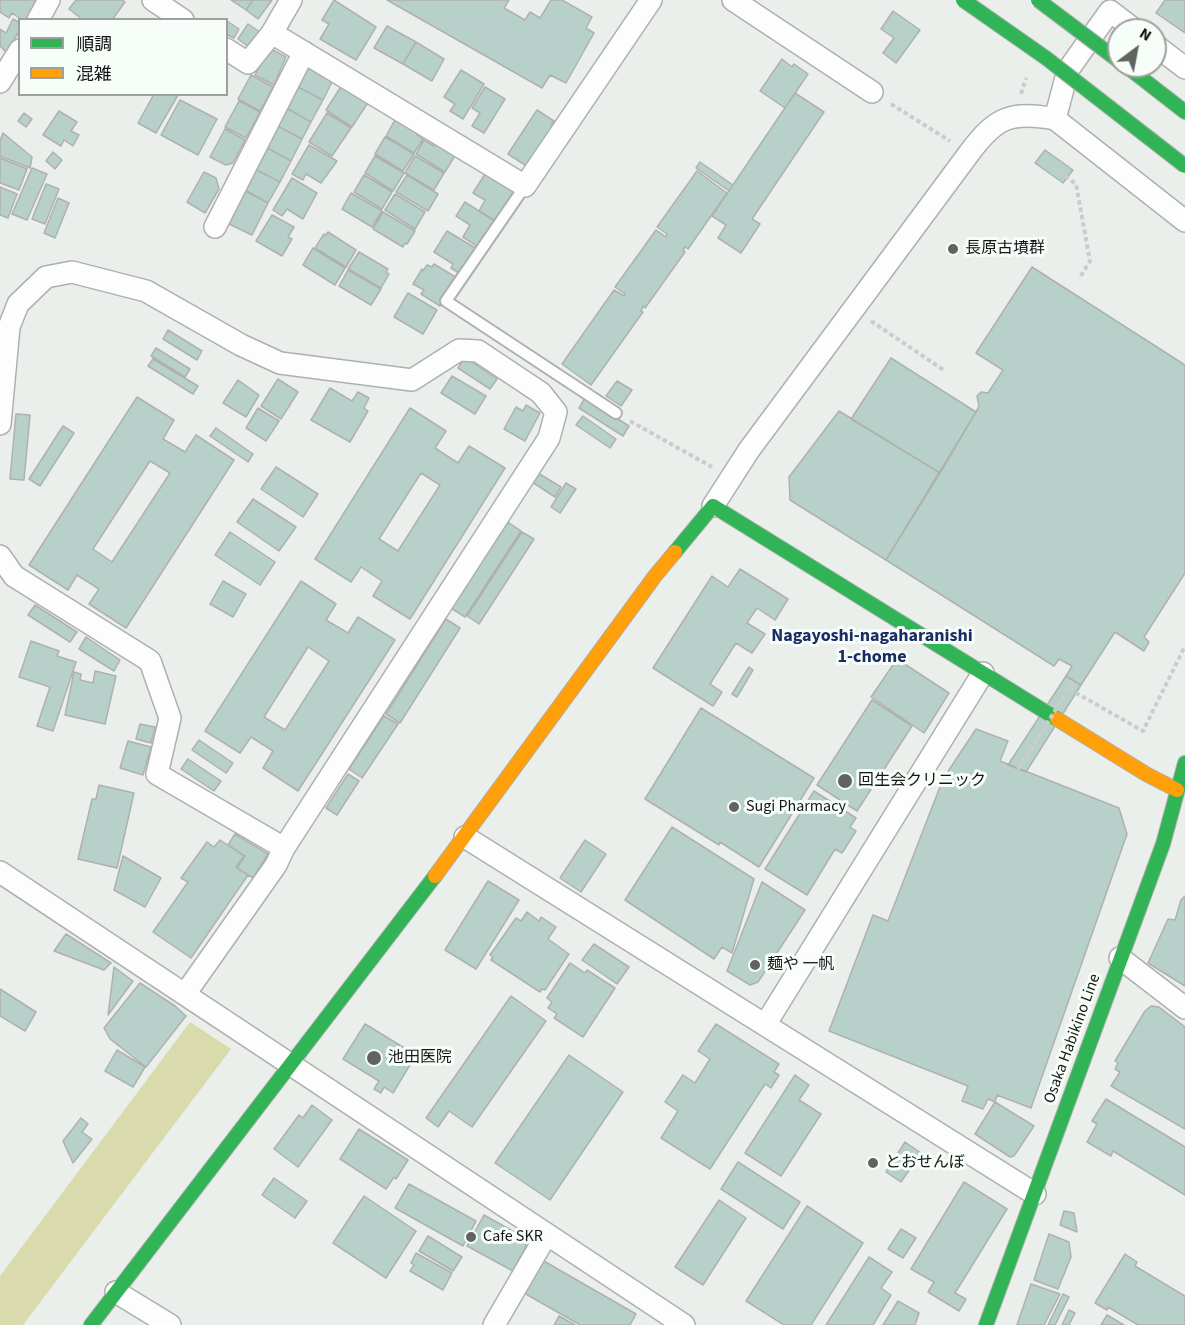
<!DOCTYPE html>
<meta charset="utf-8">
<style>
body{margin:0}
#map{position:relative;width:1185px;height:1325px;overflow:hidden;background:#ebefec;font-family:"Source Sans 3","Noto Sans JP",sans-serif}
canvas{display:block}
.legend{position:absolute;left:18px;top:18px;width:210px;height:78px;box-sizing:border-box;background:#f7fdf9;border:2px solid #9da19e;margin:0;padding:8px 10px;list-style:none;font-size:18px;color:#151715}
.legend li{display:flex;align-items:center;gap:12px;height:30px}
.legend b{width:30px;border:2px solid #9da19e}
.north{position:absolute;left:1107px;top:18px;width:60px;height:60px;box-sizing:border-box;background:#f7fdf9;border:2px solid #9da19e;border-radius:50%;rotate:32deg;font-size:16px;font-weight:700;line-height:24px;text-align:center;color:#151715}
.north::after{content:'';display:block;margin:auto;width:21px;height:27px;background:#606360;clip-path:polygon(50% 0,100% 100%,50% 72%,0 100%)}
</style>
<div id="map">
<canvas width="1185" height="1325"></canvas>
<ul class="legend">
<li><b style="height:8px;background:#30b455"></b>順調</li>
<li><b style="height:8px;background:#ff9f0a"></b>混雑</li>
</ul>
<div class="north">N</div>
</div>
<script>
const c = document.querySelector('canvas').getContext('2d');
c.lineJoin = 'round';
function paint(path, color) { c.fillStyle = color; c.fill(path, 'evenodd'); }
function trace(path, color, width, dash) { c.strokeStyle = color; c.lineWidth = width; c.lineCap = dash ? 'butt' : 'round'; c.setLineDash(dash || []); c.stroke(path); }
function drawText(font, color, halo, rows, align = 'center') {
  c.font = font + ' "Source Sans 3","Noto Sans JP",sans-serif'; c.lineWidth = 6; c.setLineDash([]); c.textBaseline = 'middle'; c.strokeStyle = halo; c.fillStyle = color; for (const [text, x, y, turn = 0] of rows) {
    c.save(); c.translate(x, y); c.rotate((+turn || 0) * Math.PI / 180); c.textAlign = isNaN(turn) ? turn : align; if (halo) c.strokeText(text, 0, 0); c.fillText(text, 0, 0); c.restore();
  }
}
paint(new Path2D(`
 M190,1022L231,1049L23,1325H0V1276Z`), '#d9dbad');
const building = new Path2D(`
 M0,0H41L28,20H22L12,13L9,18L0,12Z
 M76,0H122L125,2L112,20H83L69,9Z
 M231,0H253L246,10Z
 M253,0H272L258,19L246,10Z
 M334,0L376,27L356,60L320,39L329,24L322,20Z
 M387,0H509L504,8L525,20L530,12L540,18L551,0H562L592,17L586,28L594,33L566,83L550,75L542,88Z
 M1165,0H1185V33L1156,13Z
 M893,11L920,30L896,63L883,53L894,38L881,29Z
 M13,19L20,23V30L6,52L0,46V29L6,33Z
 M227,21L239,29L234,38L226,34Z
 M248,24L260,32L249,47L238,39Z
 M387,26L416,42L403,64L374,48Z
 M416,42L444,59L432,81L403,64Z
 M269,48L286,57L274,85L255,75Z
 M782,59L792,67L794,64L808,74L785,108L760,91Z
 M309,65L334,78L323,100L294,85L302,70L306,72Z
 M461,70L484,84L463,119L450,111L455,104L444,97Z
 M251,75L273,87L260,111L238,99Z
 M294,85L323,100L311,122L283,106Z
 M342,85L369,101L352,127L326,110Z
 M485,87L505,99L484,133L472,126L480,113L472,108Z
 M795,93L824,112L752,219L760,224L741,253L718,238L726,225L712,216Z
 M154,94L178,95L156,133L138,123Z
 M180,100L217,119L198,155L161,135Z
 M239,101L260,112L246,138L225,127Z
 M283,106L311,122L302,139L274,124Z
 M537,110L554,121L551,125L554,127L528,167L508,154Z
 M59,111L77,122L71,131L79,135L73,146L64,140L61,146L43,135Z
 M24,113L32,119L26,127L18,121Z
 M327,113L351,128L332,156L309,142Z
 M396,118L419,132L417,135L423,139L414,153L386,136Z
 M274,124L302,139L291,161L262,145Z
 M225,129L245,140L233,163L226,165L210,157Z
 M3,133L32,157L30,168L0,156V141Z
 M385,137L414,154L403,171L375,154Z
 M424,140L434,146L436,141L456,154L445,172L416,154Z
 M262,145L291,161L280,182L251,167Z
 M309,145L337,161L321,183L306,174L303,180L292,174Z
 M1045,150L1073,170L1063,183L1035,163Z
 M53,152L62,160L55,169L46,161Z
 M375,156L404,173L393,191L365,173Z
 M415,156L444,173L434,190L405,173Z
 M0,158L27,169L19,190L0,183Z
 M700,162L733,185L729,191L696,168Z
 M251,167L280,182L268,203L240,188Z
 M32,168L47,174L27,220L12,214Z
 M697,171L727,193L688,249L685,247L683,250L685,252L645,308L643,306L641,311L643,312L591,385L562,364L614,290L624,296L625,294L615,287L656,230L666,237L667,234L657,227Z
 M204,172L216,178L219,189L205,213L187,202Z
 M485,174L517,193L499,223L479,211L485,200L473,193Z
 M364,175L392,192L382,209L354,192Z
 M407,175L438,194L428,211L396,192Z
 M292,178L317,193L303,219L287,209L282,216L273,210Z
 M46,184L59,189L45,224L32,219Z
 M0,187L17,194L8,218L0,215Z
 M245,190L268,203L252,235L227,223Z
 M351,193L382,211L372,227L342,209Z
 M395,194L425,212L415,229L385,210Z
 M58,198L69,203L55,238L44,233Z
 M465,202L496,222L480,248L463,237L470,225L456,216Z
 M383,212L415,231L407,244L405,243L403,247L373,229Z
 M272,215L294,227L288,237L292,239L282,256L256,241Z
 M447,231L477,249L462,275L451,268L453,264L434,252Z
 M328,232L356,250L346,267L315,248L324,234L326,235Z
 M313,248L345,268L335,285L303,265Z
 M359,252L388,269L386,272L389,274L381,288L348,269Z
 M434,264L457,278L440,306L421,294L424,290L413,284L422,269L423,271L427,265L432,267Z
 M1032,267L1185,365V573L1144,637L1149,642L1144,651L1115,632L1081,685L1066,676L1072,666L1059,659L1054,666L886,560L976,412L979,406L977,396L981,392L988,393L1003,370L976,353Z
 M348,270L381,289L371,305L339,286Z
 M408,293L437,310L423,334L394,317Z
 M168,330L202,351L197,360L163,339Z
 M156,348L190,369L185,377L151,356Z
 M465,357L497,379L490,389L458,368Z
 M891,358L976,412L940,473L851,419Z
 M153,359L198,386L193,394L148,366Z
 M452,376L486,396L475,414L441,393Z
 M278,379L298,392L281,419L261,406Z
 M238,380L259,395L246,417L223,403Z
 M617,381L632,390L621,406L606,396Z
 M330,388L352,401L358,392L369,398L364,408L368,411L350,442L311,420Z
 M137,397L174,420L163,439L185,452L196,435L234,460L126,628L89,604L99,589L77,575L68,590L29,565ZM150,461L170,473L112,562L93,549Z
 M585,398L629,426L623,436L579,408Z
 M526,405L540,413L525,441L504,429L516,407L523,411Z
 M258,408L279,421L266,441L246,428Z
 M410,408L446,431L435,448L458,463L469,446L505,468L410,619L373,596L382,581L361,567L351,582L315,559ZM421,473L440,485L398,551L379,539Z
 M839,411L940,473L886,560L790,500L789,477Z
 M16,414L30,415L24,480L10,479Z
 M583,416L616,439L610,448L576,425Z
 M63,426L74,433L40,486L29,479Z
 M216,428L253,454L248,462L210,436Z
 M276,467L318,494L303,517L261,489Z
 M538,473L561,487L555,497L532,482Z
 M566,483L576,489L560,513L551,507Z
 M253,499L296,527L279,551L237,522Z
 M508,522L521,531L465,617L451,608Z
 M230,532L275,562L260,585L215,555Z
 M522,532L534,539L479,624L467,616Z
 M740,569L788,599L775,620L757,608L747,623L765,634L752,653L736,643L710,684L722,692L713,706L653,668L712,576L728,587Z
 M223,581L246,594L233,617L210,604Z
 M301,581L336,604L326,620L348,633L358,617L395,640L298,791L263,768L273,751L251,737L240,753L205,731ZM308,647L329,661L285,730L264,717Z
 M35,605L77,632L70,642L28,615Z
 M446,619L460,628L400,723L386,714Z
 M86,637L120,660L114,671L79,649Z
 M31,641L59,651L57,656L76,662L53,731L37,726L50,687L19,677Z
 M897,659L949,693L924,733L871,697Z
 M749,667L753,670L737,697L732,694Z
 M95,671L116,676L105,724L65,715L74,672L81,674L80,680L93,683Z
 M1066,676L1081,685L1026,772L1008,765Z
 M872,700L912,726L857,811L817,785Z
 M701,708L814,778L759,867L720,842L719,845L645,799Z
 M384,716L398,724L362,778L349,769Z
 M140,724L155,727L151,743L136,739Z
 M976,729L1008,741L1000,761L1119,808L1127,834L1031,1108L997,1095L995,1102L988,1099L983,1109L962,1101L968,1086L829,1031L873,915L888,921L943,779Z
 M199,740L233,763L226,773L192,750Z
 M128,741L151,747L143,775L120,768Z
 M188,759L221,781L214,791L181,769Z
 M348,774L359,781L337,815L326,808Z
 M99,785L134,793L117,868L78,859L92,799H96Z
 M814,791L856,818L850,827L856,831L842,853L835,849L807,895L765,869Z
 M672,827L754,879L732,953L722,947L714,959L625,900Z
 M235,834L268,854L253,878L237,868L245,856L228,845Z
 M220,840L244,856L236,867L248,875L191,958L153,932L188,882L181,878L207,842L214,847Z
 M585,840L606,854L581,892L560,878Z
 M123,856L161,878L145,907L114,890Z
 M488,881L519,900L476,969L445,950Z
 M762,882L805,910L758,982L750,985L727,971Z
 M1185,896V986L1148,963L1168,919L1175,920L1181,900Z
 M527,912L539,921L541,917L556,927L548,939L569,954L545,990L542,989L540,992L491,960L493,957L490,955L516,918L521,921Z
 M66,934L111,963L104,970L54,951Z
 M594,944L629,967L617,984L582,960Z
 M570,963L585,973L587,970L615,988L583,1037L554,1018L557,1014L548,1008L552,1002L547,998Z
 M114,967L133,981L108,1015Z
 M140,983L175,1006L186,1016L146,1067L110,1039L104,1028Z
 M0,989L36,1012L25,1031L0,1016Z
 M511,996L546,1021L472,1127L449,1111L438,1127L426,1118Z
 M1151,1006L1159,1007L1185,1027V1129L1111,1086L1120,1072L1115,1069L1118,1063L1115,1061L1145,1011Z
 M365,1024L416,1055L393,1093L384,1087L381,1093L374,1089L379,1081L343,1059Z
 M716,1024L779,1064L774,1072L779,1075L771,1088L765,1084L710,1169L661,1138L678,1111L665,1102L683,1075L695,1083L710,1059L698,1051Z
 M117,1050L145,1067L133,1087L105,1071Z
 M569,1055L623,1092L550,1200L495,1163Z
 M795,1075L809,1085L799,1100L821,1114L781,1176L745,1153Z
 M1106,1099L1185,1147V1195L1113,1151L1111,1156L1087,1142L1097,1124L1092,1121Z
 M995,1102L1034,1126L1014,1156L1010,1157L975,1134Z
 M312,1105L332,1120L298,1167L274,1149L299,1115L303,1118Z
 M81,1118L88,1124L82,1132L92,1139L73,1163L63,1141Z
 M359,1129L408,1160L396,1179L394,1177L386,1189L340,1159Z
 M905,1142L921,1153L901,1182L886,1172Z
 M738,1162L800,1202L783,1229L721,1189Z
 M274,1178L307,1201L295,1218L262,1195Z
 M964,1182L1007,1209L955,1293L966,1299L959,1311L928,1292L934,1282L911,1269Z
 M409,1184L476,1221L463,1246L395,1208Z
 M364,1196L416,1231L386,1278L333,1243Z
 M719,1200L746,1218L703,1285L675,1267Z
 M807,1206L863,1243L811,1325H784L746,1301Z
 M1064,1211L1074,1213L1077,1232L1060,1225Z
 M484,1215L525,1238L526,1246L513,1271L467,1246Z
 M901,1229L916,1238L903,1258L888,1249Z
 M1049,1234L1069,1242L1071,1257L1058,1289L1034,1280Z
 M428,1236L462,1257L453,1271L419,1251Z
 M416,1253L452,1273L443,1290L410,1271L414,1265L411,1263Z
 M1125,1254L1137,1262L1135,1266L1185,1296V1325H1138L1108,1307L1107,1310L1095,1303Z
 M869,1257L892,1272L881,1288L891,1295L873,1325H826Z
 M542,1260L636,1314L630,1325H580L524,1293Z
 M1031,1284L1060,1294L1044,1325H1017Z
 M1063,1294L1069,1297L1055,1325H1048Z
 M898,1301L919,1313L915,1325H883Z
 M1069,1310L1075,1313L1069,1325H1062Z
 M1107,1315L1124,1325H1101Z
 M559,1316L575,1325H554Z`);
paint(building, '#b7d1ca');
trace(building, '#aeb1b0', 1.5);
const lane = new Path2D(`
 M525,186L446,301L616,413`);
const street = new Path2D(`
 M153,0L183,20
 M733,0L872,92
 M38,20L49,0
 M272,33L525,186L651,0
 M1155,45L1185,68
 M226,49L248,63L272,33L291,0
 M0,82L20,50
 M1055,119L1068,70L1110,11L1135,30
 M215,227L304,52
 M0,424L9,327L18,304L46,277L72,272L146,291L241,345L280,363L412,380L459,350L478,351L541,393L556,412L549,438L284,848L276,865L185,994
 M713,506L749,450L970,152C996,117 1011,111 1055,119L1185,221
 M0,556L14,576L150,661L170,718L157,774L284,848
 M465,837L1035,1194
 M0,872L684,1325
 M1120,958L1185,1008
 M765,1025L983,673
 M116,1292L170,1325
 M494,1325L547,1234`);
const fast = new Path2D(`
 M1126,66L1185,112
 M675,552L713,506L1057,719
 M91,1325L435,876
 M986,1325L1163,844L1185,763`);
const slow = new Path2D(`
 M1057,719L1146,774L1177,790
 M435,876L655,576L675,552`);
trace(lane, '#aeb0ae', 14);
trace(street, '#aeb0ae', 24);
trace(fast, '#aeb0ae', 16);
trace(slow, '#aeb0ae', 16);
trace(new Path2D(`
 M1021,94L1026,78
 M891,104L950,141
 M1053,167L1076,184L1090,261L1079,279
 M871,321L945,371
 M630,421L712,467
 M1069,689L1143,731L1185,646`), '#ccc', 4, [4.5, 3]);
trace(lane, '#fcfdfc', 10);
trace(street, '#fcfdfc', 21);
trace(fast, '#30b455', 14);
trace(slow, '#ff9f0a', 14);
const fastBridge = new Path2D(`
 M963,0L1046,58L1185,166
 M1038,0L1119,61`);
trace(fastBridge, '#aeb0ae', 16, []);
trace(new Path2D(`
 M1018,769L1074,681`), '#ccc', 4, [4.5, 3]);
trace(fastBridge, '#30b455', 14);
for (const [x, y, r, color] of [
 [953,249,6,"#606360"],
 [845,781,8,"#606360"],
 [734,807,6,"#606360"],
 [755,965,6,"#606360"],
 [374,1058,8,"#606360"],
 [873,1163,6,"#606360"],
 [471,1237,6,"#606360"]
]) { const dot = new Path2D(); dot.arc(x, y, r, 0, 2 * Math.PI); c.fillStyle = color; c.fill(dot); trace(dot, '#f7fdf9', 2); }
drawText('16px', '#151715', '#f7fdf9', [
 ["長原古墳群",965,249],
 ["回生会クリニック",858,781],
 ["Sugi Pharmacy",746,807],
 ["麺や 一帆",767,965],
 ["池田医院",388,1058],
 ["とおせんぼ",885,1163],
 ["Cafe SKR",483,1237]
], 'left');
drawText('16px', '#151715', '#f7fdf9', [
 ["Osaka Habikino Line",1073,1039,-70]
]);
drawText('bold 18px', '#1b2b63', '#f7fdf9', [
 ["Nagayoshi-nagaharanishi",872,637],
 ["1-chome",872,658]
]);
</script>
